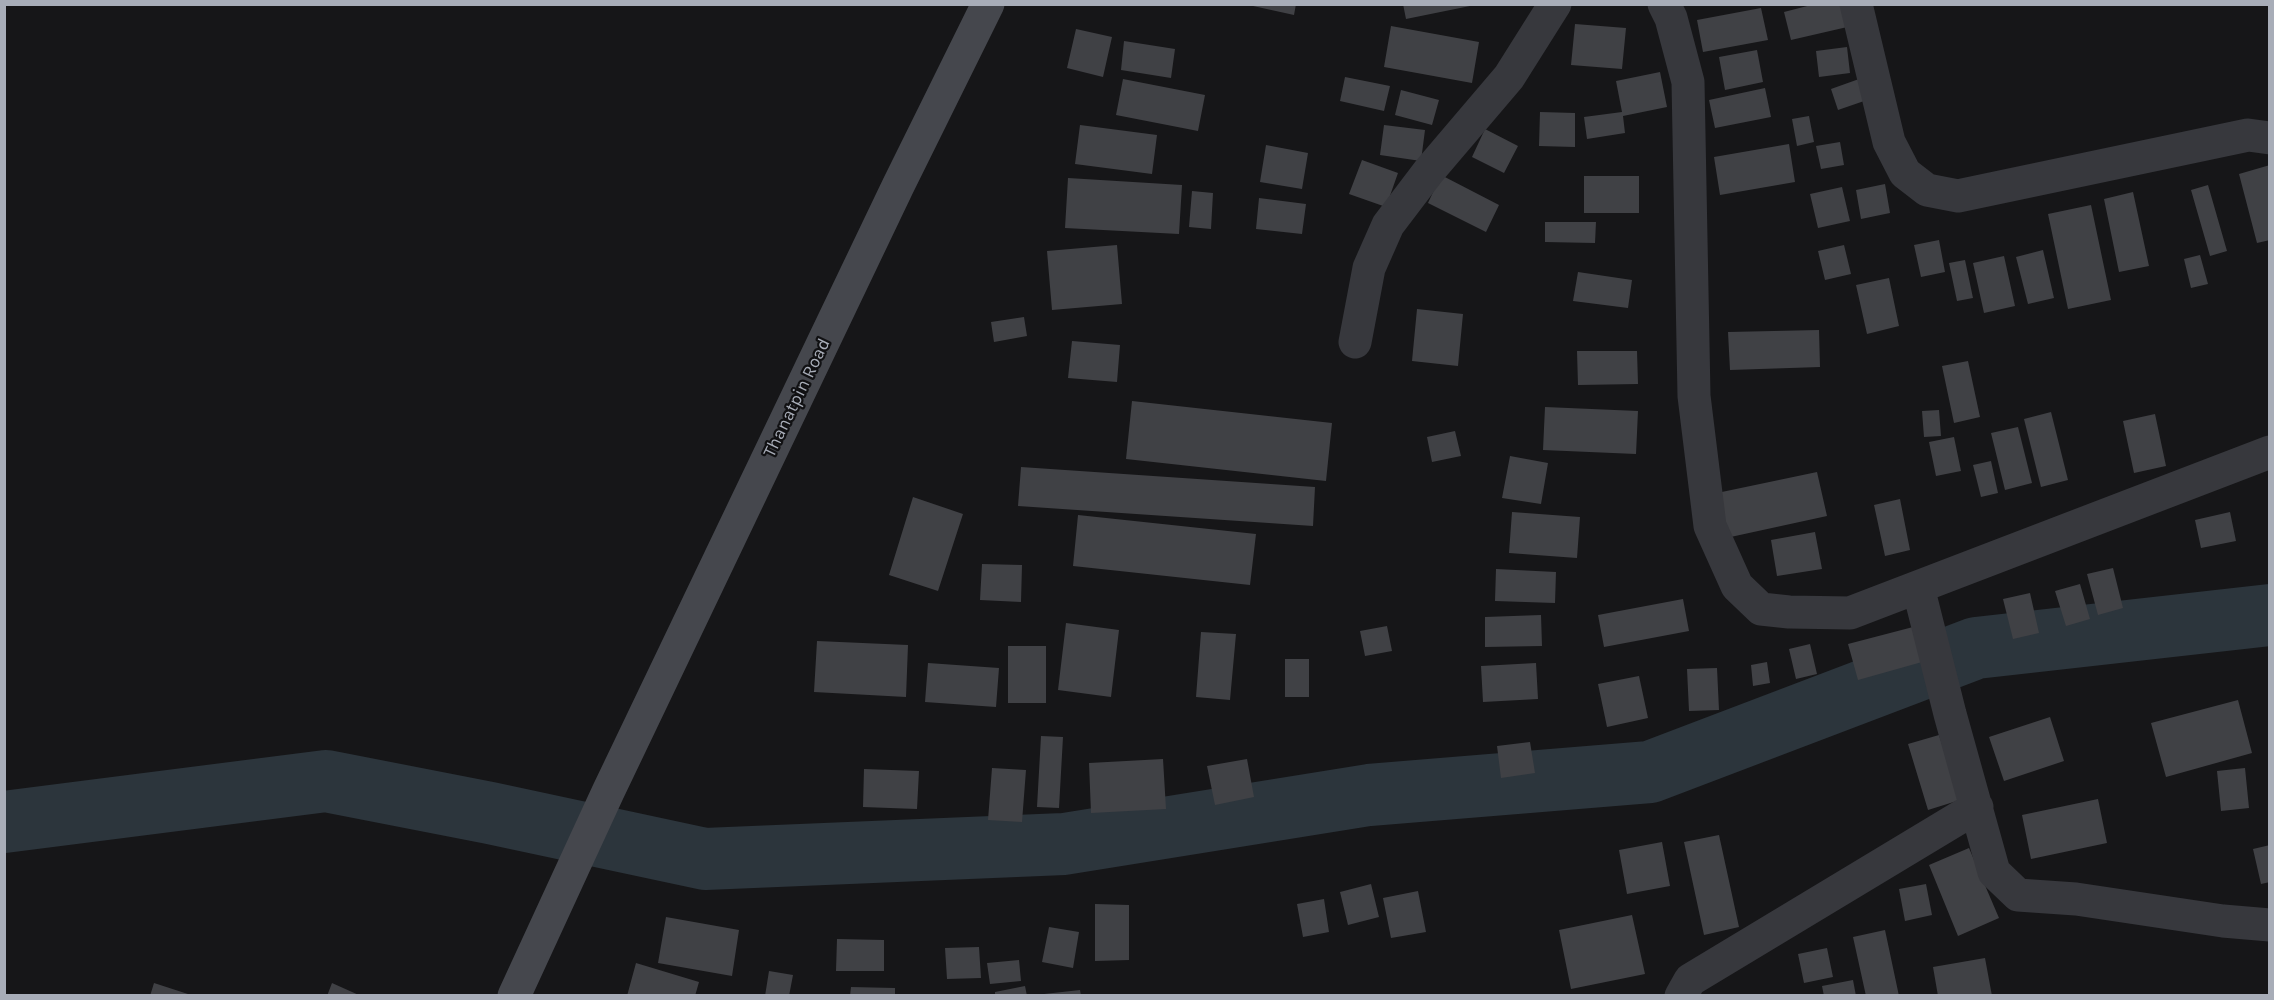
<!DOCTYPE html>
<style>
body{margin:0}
#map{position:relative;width:2274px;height:1000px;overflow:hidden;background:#161618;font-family:Karla,sans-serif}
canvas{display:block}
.frame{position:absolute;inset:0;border:6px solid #a8adb8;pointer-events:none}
</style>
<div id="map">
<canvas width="2274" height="1000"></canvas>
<div class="frame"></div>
</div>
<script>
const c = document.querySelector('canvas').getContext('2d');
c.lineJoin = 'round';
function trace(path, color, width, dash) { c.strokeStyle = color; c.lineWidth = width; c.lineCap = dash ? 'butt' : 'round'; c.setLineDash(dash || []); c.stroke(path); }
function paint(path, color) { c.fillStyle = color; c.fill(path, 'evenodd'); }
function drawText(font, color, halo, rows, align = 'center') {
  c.font = font + ' Karla,sans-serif'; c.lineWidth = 4.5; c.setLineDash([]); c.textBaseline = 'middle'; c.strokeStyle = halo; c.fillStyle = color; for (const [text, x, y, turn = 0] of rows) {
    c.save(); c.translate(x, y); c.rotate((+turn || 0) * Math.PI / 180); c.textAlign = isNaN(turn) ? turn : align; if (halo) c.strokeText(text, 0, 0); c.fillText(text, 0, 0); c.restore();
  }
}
trace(new Path2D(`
 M4,822L326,781L490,813L705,859L1064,844L1369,795L1650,772L1976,648L2270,615`), '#2c353c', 62);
paint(new Path2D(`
 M1244,4H1296L1294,15Z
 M1403,4H1469L1470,6L1406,19Z
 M1815,4H1851L1856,25L1791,40L1784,12Z
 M1761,8L1768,40L1703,52L1697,20Z
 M1575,24L1626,28L1622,69L1571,65Z
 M1391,26L1479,42L1472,83L1384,67Z
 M1076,29L1112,37L1103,77L1067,68Z
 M1124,41L1175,49L1171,78L1121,70Z
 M1847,47L1850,73L1819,77L1816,51Z
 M1757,50L1763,82L1725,90L1719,57Z
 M1660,72L1667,107L1623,116L1625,133L1587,139L1584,117L1622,112L1616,81Z
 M1345,77L1390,86L1384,111L1340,101Z
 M1123,79L1205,95L1198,131L1116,115Z
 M1859,79L1867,100L1838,110L1831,89Z
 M1765,88L1771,117L1715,128L1709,100Z
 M1401,90L1439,100L1432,125L1395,115Z
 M1540,112L1575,113V147L1539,146Z
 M1809,116L1814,142L1797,146L1792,119Z
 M1080,125L1157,135L1152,174L1075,164Z
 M1384,125L1425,130L1421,161L1380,155Z
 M1485,129L1518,146L1504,173L1472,157Z
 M1840,142L1844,165L1821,169L1816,146Z
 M1789,144L1795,182L1720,195L1714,157Z
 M1266,145L1308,153L1302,189L1260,182Z
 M1362,160L1398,173L1386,207L1349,194Z
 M2270,165V240L2257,243L2239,174Z
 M1441,175L1499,205L1486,232L1428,203Z
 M1584,176H1639V213H1584Z
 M1068,178L1182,185L1179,234L1065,228Z
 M1885,184L1890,213L1861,219L1856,190Z
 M2208,185L2227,251L2210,256L2191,190Z
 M1842,187L1850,221L1818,228L1810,194Z
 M1192,191L1213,193L1211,229L1189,227Z
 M2133,192L2149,266L2119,272L2104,199Z
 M1259,198L1306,204L1302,234L1256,229Z
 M2091,205L2111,300L2068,309L2048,214Z
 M1545,222H1596L1595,243L1545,242Z
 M1939,240L1945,272L1921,277L1914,245Z
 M1117,245L1122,304L1052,310L1047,251Z
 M1844,245L1851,274L1825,280L1818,251Z
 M2043,250L2054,298L2028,304L2016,257Z
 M2200,255L2208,284L2191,288L2184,259Z
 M2004,256L2015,306L1984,313L1973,263Z
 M1965,260L1973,298L1957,301L1949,263Z
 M1578,272L1632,280L1628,308L1573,301Z
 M1889,278L1899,326L1867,334L1856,285Z
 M1417,309L1463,314L1458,366L1412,361Z
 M1024,317L1027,336L994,342L991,322Z
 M1819,330L1820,367L1730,370L1728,332Z
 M1072,341L1120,345L1117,382L1068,378Z
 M1577,351H1637L1638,384L1578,385Z
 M1968,361L1980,417L1954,423L1942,366Z
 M1132,401L1332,423L1326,481L1126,459Z
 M1545,407L1638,411L1636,454L1543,450Z
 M1939,410L1941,436L1924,437L1922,411Z
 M2051,412L2068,480L2041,487L2024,419Z
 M2155,414L2166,466L2134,473L2123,421Z
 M2018,427L2032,483L2005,490L1991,433Z
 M1455,431L1461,456L1432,462L1427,437Z
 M1954,437L1961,471L1936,476L1929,442Z
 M1510,456L1548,463L1541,504L1502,498Z
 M1991,461L1998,493L1981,497L1973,465Z
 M1021,467L1315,487L1313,526L1018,506Z
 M1817,472L1827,516L1726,538L1717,493Z
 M913,497L963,514L938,591L889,575Z
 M1900,499L1910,550L1885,556L1874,505Z
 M1512,512L1580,517L1577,558L1509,553Z
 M2230,512L2236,541L2201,548L2195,520Z
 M1078,515L1256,534L1250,585L1073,566Z
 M1815,532L1822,569L1777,576L1771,540Z
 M982,564L1022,565L1021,602L980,600Z
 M2113,568L2123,608L2098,615L2087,574Z
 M1496,569L1556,572L1555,603L1495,601Z
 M2080,584L2090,619L2066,626L2055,591Z
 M2030,593L2039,633L2013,639L2003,599Z
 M1683,599L1689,631L1604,647L1598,615Z
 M1541,615L1542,646L1485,647V617Z
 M1066,623L1119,630L1111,697L1058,690Z
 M1387,626L1392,651L1365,656L1360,631Z
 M1913,627L1922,662L1858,680L1848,644Z
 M1201,632L1236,634L1230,700L1196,697Z
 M817,641L908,645L906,697L814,692Z
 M1810,644L1817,674L1796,679L1789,649Z
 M1008,646H1046V703H1008Z
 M1285,659H1309V697H1285Z
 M1767,662L1770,683L1753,686L1751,665Z
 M928,663L999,668L996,707L925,702Z
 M1536,663L1538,699L1483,702L1481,666Z
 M1717,668L1719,710L1689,711L1687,669Z
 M1639,676L1648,718L1607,727L1598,684Z
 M2238,700L2252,753L2166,777L2151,723Z
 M2050,717L2064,761L2004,781L1989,737Z
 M1939,735L1960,800L1928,810L1908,744Z
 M1041,736L1063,737L1059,808L1037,807Z
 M1530,742L1535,773L1501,778L1497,746Z
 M1163,759L1166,809L1091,813L1089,763Z
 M1247,759L1254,797L1215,805L1207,766Z
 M992,768L1026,770L1022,822L988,820Z
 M2245,768L2249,808L2221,811L2217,771Z
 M864,769L919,771L917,809L863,807Z
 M2098,799L2107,843L2031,859L2022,815Z
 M1719,835L1739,927L1704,935L1684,842Z
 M1662,842L1670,886L1627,894L1619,850Z
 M2270,845V882L2261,884L2253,849Z
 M1969,848L1999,918L1958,936L1929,865Z
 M1371,884L1379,917L1348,925L1340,892Z
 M1926,884L1932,915L1905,921L1899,889Z
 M1418,891L1426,932L1391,938L1383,898Z
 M1324,899L1329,932L1303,937L1297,904Z
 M1095,904L1129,905V960L1095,961Z
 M1632,915L1645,974L1571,989L1559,930Z
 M666,917L739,930L732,976L658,963Z
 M1049,927L1079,932L1073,968L1042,962Z
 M1885,930L1899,996H1866L1853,937Z
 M837,939L884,940V971H836Z
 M979,947L981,978L947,979L945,948Z
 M1827,948L1833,977L1804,983L1798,954Z
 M1985,958L1992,996H1938L1933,967Z
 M1019,960L1021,981L990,984L987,963Z
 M636,963L699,982L695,996H627Z
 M769,971L793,975L789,996H765Z
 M1853,980L1856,996H1824L1822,986Z
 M154,983L191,995V996H150Z
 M332,983L361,996H327Z
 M1025,986L1027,996H995V992Z
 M851,987L895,988V996H850Z
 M1080,990L1081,996H1044V994Z`), '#404145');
trace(new Path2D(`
 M1664,4L1671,18L1688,82L1694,396L1710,526L1737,586L1761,609L1789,612L1850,613L2270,452
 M1856,4L1889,142L1905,173L1927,190L1958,196L2248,135L2270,138
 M1355,342L1369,268L1388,225L1429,171L1509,77L1555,4
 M1918,587L1950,714L1994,872L2018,895L2076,899L2223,921L2270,925
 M1681,996L1690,980L1977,807`), '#37383d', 33);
trace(new Path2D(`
 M514,996L608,792L898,186L988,4`), '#45474d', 33);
drawText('18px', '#a8adb8', '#111113', [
 ["Thanatpin Road",797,398,-64]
]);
</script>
